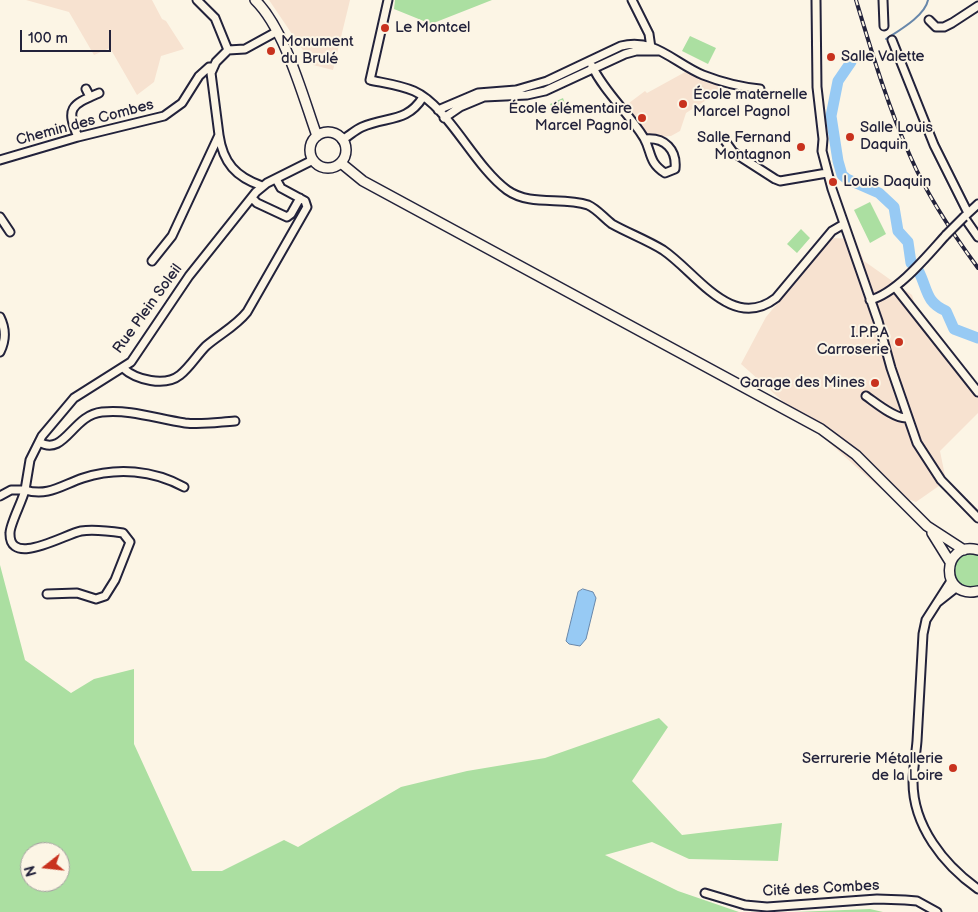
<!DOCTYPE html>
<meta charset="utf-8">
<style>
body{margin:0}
#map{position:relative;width:978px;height:912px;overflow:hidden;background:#fcf5e5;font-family:"Balsamiq Sans",sans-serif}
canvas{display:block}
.north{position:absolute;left:20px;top:842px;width:50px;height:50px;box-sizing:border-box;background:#fcf5e5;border:1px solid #a5a1a1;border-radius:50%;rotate:254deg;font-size:14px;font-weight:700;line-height:20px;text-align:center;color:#22223b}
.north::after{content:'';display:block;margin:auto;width:18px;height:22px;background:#c8321e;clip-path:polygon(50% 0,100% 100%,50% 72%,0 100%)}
.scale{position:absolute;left:20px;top:30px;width:91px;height:22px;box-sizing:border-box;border:2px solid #22223b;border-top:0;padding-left:6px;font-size:15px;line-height:18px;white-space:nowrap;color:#22223b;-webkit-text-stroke:4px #fcf5e5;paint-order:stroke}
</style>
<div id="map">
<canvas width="978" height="912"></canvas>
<div class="north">N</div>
<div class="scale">100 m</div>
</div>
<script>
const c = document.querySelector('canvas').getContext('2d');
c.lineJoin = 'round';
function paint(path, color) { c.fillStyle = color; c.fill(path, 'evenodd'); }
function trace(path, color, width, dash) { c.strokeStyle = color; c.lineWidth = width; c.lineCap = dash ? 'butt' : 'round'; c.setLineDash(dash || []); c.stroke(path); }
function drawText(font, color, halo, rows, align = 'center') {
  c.font = font + ' "Balsamiq Sans",sans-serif'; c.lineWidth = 4; c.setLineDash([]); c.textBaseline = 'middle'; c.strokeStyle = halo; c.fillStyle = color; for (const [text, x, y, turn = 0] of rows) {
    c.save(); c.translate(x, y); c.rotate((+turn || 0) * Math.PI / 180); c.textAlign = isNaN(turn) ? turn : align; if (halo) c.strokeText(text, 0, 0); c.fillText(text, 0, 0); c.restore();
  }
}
paint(new Path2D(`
 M26,0H152L162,19L166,21L184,49L161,56L154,82L137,95L110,48L94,55L69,12Z
 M269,0H350L333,70L313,65Z
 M687,71L717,84L719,92L686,113L680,131L671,136L658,137L645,133L635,120L629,103L645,91L647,93Z
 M832,238L855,239L864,261L912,295L915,305L978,386V413L940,451L946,481L916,502L881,489L741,364L766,317Z`), '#f7e2d0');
paint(new Path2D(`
 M395,0H492L431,24L394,9Z
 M690,36L716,48L708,64L682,51Z
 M563,98L567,110L555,115L550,104Z
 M870,202L886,234L870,243L854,210Z
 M801,229L810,238L797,253L787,244Z
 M965,553L978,554V588L970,589L955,581C953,567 952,562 965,553Z
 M0,565L25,660L71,693L94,679L134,669V744L192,871H222L284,840L298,847L401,787L467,771L545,758L659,718L668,727L632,781L682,835L782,823L778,861L689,859L652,842L605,855L678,891L739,912H0ZM30,852H60V882H30Z
 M870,909L883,912H794Z`), '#abdfa1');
const water = new Path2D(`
 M583,589L593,592L596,598L586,639L580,646L569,644L566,641L578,592Z`);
paint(water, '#97caf4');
trace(water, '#6887aa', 1);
trace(new Path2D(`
 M886,39C898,31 925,16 928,0`), '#6887aa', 2);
trace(new Path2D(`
 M851,62L838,81L831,116L838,161L842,175L847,179L879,193L894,207L898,231L908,242L911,263
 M918,270C928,289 925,302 946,311L954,329L978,338`), '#97caf4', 11);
const minor = new Path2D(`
 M197,0L215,18L228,50
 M388,0L370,80C384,83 400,85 414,91C448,106 474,166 507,190C531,207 562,196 588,205C597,209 604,218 612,224C628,233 647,240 663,250C697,273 732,332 776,298L832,231L844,224
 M632,0L649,34L651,48
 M816,0L817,87L823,139L822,151L832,189L878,321L891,368L917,443L941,480L978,518
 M883,0L884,26
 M929,20L936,27H944L952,23L978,6
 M892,40L934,145L968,213
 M592,66C605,93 628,112 644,138C652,152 648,162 665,173L675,169C677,150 665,137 645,139
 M86,89L90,97
 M438,110L478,93L516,90L547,81L621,46C654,37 674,63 703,75C721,82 741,87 760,89
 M444,118L460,107L484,97L527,95L545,91L625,54L636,51H659
 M219,135C223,163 236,177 262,186
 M78,137C65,107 72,105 99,93
 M342,140C349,136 355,130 362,127C387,116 407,123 423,97
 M725,141L733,152L775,179L780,181L827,173
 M0,160L78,137L164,116L182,103L199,76L209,67H213
 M252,198L257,203L287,217L291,214L300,198
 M978,204L964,217L978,237
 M0,217L10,232
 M152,261L172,236L219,135L211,73L216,62L228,50L245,49L276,32
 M895,287L978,392
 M870,300C897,293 927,256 946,235
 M0,317C6,329 6,340 0,352
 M123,368C136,380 165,387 180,375C190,367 197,355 206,346C220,334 236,326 247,312L307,207L305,201L281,188L276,179
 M866,396C876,403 895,419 907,418
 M39,442C65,457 72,415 102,412C131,409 157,419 185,423C202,425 219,422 235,421
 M0,496L11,490H25L30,460L42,436L74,398L131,362L189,276L256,192L267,183L313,160
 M951,581L926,620L923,634C921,669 919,705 917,741C916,754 913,769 913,782C913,826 944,865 978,889
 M47,594L77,593L96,599L105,596L115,580L130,542L123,533C109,531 95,529 81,531C65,534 9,568 10,533C10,524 22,502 25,490C48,497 62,485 83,478C117,467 153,470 184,487
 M938,602L957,587
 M705,893L745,905L767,907L877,899L905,900L917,901L937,912`);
const major = new Path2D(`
 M255,0C285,29 303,97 317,136
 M310 150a18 18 0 1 1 36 0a18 18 0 1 1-36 0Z
 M341,163L363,181L821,429L856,455L927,526L964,550
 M932,533L950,562
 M978,550C941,540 939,600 978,591`);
trace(minor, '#22223b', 11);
trace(major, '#22223b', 12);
trace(minor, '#fcf5e5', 7);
trace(major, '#fcf5e5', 9);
const rail = new Path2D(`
 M856,0C872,53 888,107 911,158C928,197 953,234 978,268`);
trace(rail, '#22223b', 4);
trace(rail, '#fcf5e5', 2, [5.5]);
const minorBridge = new Path2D(`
 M946,235L964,217`);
trace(minorBridge, '#22223b', 11, []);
trace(minorBridge, '#fcf5e5', 7);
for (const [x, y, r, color] of [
 [385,28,5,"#c8321e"],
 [271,51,5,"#c8321e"],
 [831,57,5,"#c8321e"],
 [683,104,5,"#c8321e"],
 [642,118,5,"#c8321e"],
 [850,137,5,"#c8321e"],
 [801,147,5,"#c8321e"],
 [833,182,5,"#c8321e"],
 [899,342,5,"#c8321e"],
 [875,383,5,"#c8321e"],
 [953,768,5,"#c8321e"]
]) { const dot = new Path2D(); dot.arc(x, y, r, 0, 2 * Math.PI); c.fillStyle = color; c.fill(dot); trace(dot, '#fcf5e5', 2); }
drawText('15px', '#22223b', '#fcf5e5', [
 ["Le Montcel",395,28],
 ["Monument",281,42],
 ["du Brulé",281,59],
 ["Salle Valette",841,57],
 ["École maternelle",693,95],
 ["Marcel Pagnol",693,112],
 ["École élémentaire",632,109,"right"],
 ["Marcel Pagnol",632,126,"right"],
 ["Salle Louis",860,128],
 ["Daquin",860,145],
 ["Salle Fernand",791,138,"right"],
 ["Montagnon",791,155,"right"],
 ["Louis Daquin",843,182],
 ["I.P.P.A",889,333,"right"],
 ["Carroserie",889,350,"right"],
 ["Garage des Mines",865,383,"right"],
 ["Serrurerie Métallerie",943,759,"right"],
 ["de la Loire",943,776,"right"]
], 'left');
drawText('15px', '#22223b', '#fcf5e5', [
 ["Chemin des Combes",85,123,-15],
 ["Rue Plein Soleil",148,309,-54],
 ["Cité des Combes",821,889,-3]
]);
</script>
